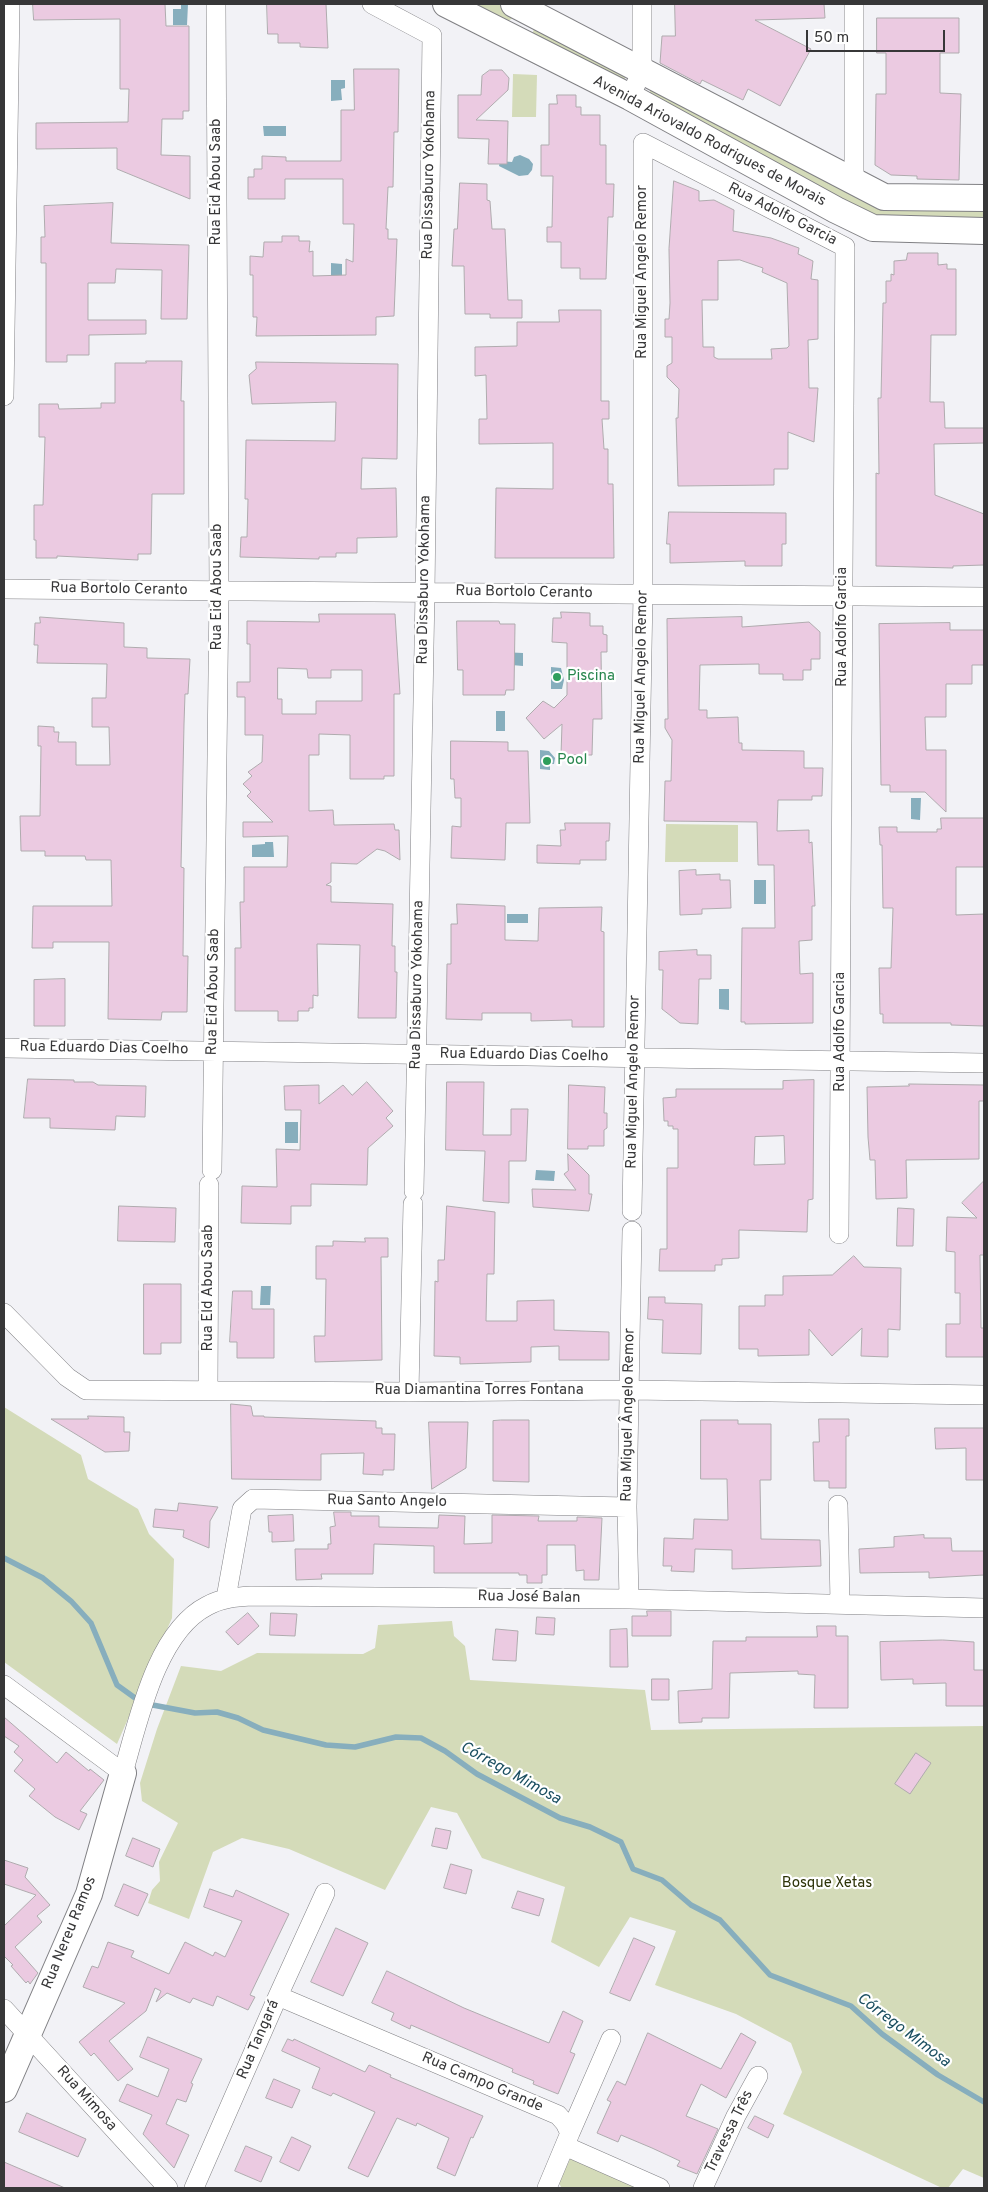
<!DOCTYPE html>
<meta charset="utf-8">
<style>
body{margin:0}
#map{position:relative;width:988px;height:2192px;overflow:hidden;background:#f2f2f6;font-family:Overpass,sans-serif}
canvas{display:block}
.frame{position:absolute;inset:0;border:5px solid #373738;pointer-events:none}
.scale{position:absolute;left:806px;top:30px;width:139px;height:22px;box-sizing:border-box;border:2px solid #373738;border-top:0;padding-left:6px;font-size:15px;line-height:18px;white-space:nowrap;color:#373738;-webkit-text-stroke:4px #fff;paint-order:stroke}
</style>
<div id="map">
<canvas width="988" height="2192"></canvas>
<div class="frame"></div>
<div class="scale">50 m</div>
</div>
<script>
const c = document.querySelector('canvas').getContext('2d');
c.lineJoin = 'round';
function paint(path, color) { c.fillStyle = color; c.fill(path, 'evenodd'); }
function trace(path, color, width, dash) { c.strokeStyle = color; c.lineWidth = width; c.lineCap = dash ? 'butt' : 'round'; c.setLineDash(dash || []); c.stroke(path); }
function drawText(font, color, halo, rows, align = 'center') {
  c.font = font + ' Overpass,sans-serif'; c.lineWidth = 4.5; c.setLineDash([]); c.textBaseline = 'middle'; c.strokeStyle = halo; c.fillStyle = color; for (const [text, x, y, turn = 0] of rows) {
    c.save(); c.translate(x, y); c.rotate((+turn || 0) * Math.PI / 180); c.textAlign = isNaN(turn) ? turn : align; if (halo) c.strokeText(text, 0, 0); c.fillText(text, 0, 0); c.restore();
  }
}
paint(new Path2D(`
 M471,4H499L512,10L514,17L507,22Z
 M534,29L627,75L622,83L532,35Z
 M513,74L537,75L536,117H512Z
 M650,88L879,207L984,209V221L876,219L650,96Z
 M666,824L738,825V862H665Z
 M4,1407L81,1455L88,1479L138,1509L149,1534L174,1559L172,1618L117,1744L4,1662Z
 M452,1621L454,1636L465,1646L470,1680L645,1690L651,1730L984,1726V2178L963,2169L948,2188H942L783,2114L802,2072L791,2043L736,2014L655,1985L676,1931L630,1917L599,1967L551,1942L565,1887L482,1858L457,1813L431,1807L385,1890L289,1849L242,1838L213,1852L189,1919L148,1903L152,1890L160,1881L159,1862L178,1823L142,1801L140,1783L157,1729L181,1666L221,1671L257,1653L363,1654L375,1648L378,1625Z
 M570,2159H573L644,2188L561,2187L559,2183Z`), '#d4dbb9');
paint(new Path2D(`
 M181,4H188L187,25H173V9H181Z
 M331,80H345V88L341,89L342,100L331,101Z
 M263,126H286V136H264Z
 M520,155L529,159L533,164L532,170L528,175L519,176L499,166L500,161L512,162L514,157Z
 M331,263L342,264V285H331Z
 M501,652L523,653V666L500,664Z
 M551,667L561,668L564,680L562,689H551Z
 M496,711H505V731H496Z
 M540,750L549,751L555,758L554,764H550V770L540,769Z
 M911,798H921L920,820L911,819Z
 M265,842H273L274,857H252V845L265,844Z
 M754,880H766V904H754Z
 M507,914H528V923H507Z
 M719,989H729V1010L719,1009Z
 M285,1122H298V1143H285Z
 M536,1170L555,1171L554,1181L535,1180Z
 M261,1286H271L270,1305H260Z`), '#87aebd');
trace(new Path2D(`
 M4,1558L43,1578L71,1601L91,1623L117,1685L142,1703L195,1713L217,1712L238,1718L263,1730L326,1745L355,1747L396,1737L421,1738L445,1751L477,1774L560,1818L590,1827L621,1842L633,1869L662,1880L691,1905L720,1920L770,1975L851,2006L882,2034L938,2075L984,2102`), '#87aebd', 5.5);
const building = new Path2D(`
 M33,4H165L166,26H189V111H183V119H162L161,155L190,156V199L117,169V148L36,149V123L128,122L129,89H120V19L34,20Z
 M267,4H326L328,48L300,47V43H278V34H268Z
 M675,4H824L825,18L755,20L811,49L780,106L748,89L743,100L702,80L700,84L660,63L662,36H675Z
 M877,18H959V53H940V93L961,94L959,180L917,179V176L891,175L875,165L876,94H886V53H877Z
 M354,69H399L398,132H394L393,187H388L386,229H388V239H397L394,316L376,317V335L256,336L257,317H253V275H250V256L263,257L264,242H282V236H299V241H310L309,252L313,251V276L346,275V259L353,262L354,224H343V179H285V199H248V177H254V169H262V156L286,157V161H341V110H354Z
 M490,70H502L509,78L508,90L476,120L508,121L507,164H488L489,139L458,138V95H481L482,76Z
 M557,95H576V107H581V115H600V145H606V184H614L613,217H608L606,279H580V268H561V242H547V227H552L553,176H541V145H549V104H557Z
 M674,181L699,191V201L714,200L734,210L733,231L771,238L799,248L798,254L813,261L811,279L818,280V339L808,340L809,388H818L814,442L788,432V469H774V485L678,486L676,418H678L679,389L667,377V366L672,363V337H665V319H669L670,303L669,249ZM740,260L763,268L762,272L787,283L789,346L787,348L771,349L772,359H718L714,357V347H703L702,300H718V261Z
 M460,183L487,184V200L490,201L492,229H505L508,300H522V318H490V314H465L464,266H452L454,229H457Z
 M113,203L111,243L189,245L187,319H161L162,270L116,269L115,283H88V320H146V334L89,335V355H67V362H46V263H41V237H45L44,206Z
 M908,253H938V265L947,264V269H956V335H931L930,402H944L945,428H984V443L934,444L935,495L984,514V565L953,566V568L876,566V473L879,474L878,398H881L883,303H886V281H891V274L894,275V261L906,260Z
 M559,310H601V401H609V419H602L604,449H608V484H613L614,558H495L496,488L553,489V443L479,444V419H487L486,375L475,376V347L517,346V322H559Z
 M146,361H182L181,401H184V494H152L151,554H138V560L57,556V558H36V540H34V505H43L45,437H39V404H58L59,409L101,408V403H115V363H146Z
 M256,362L398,364L397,459L362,458L361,489L396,488L397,537L357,538V553H336V557H319V559L240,557L241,537H247L248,499H245L246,440L335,441L336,402L252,404L249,375L256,369Z
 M669,512L786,513V544H782V566H745V561L670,563V544H667Z
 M561,612L590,613V626H603V634L607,635V652H601L602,719H593L592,755H561L562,724L544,739L526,718L543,701L554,708L567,695V643L552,642L553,618H561Z
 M319,614H395L400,694H394V776H384V779H350V735L319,734V755H309V811L333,810L334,825L394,824L395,830H399L400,860L385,851L377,849L357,864L331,863V882L326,885L331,886V902L393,904L392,946H395V972H397L396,1018H358L360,945L317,944L318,996L313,995V1008H309V1011H298V1021H278V1011H235V948H241L240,902H244V867H287L288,836L243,837V822H273L247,796L251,792L243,784L252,776L248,772L262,762L263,735H245V697H237V682H250V644H247V621L319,622ZM278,668L307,669L308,678H331V670H362V701H316V714H282V699H278Z
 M40,617L124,623V647L147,648V658L190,659L188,694H185L184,724L181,867L184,868L183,956H188L187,1012H162L161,1020L108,1019L109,942H53V948H32L33,906H112L111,860H86L85,856H45V851H21L20,816H40L41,746H38V726L54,727V732H59L58,742H76V765H110L109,727H92V698H106L107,664L37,663L38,645H34L35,623H40Z
 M742,617V627L809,622L820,632V659H811V670H803V680H783V674H759V664L700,665L699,710H707V718L738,717L739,743H742V750L804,751V768H823L822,796H812V800H778L777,831L809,830V843L812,842L815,906H812V940L799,941L800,974L813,973V1023L745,1024V1022H741L742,928H775L774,865H758L757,822L664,821L665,781H671L672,740L665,728V719H668L667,619Z
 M457,621H499L500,624H515L514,690H506L505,695H463V670H458Z
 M950,623V630H984V665H972V684H946V717H925L926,750H946V812L925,792H890V785H881L879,624Z
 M451,741L508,742V751H528L530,823H506L505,860L451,858L452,826L461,827V798H455L454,779H451Z
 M941,818H984V867H956V915L984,914V1026L951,1025V1023H883V1014H880L879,968H891L893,908H883L882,845H880L879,827H897V832H937V829H941Z
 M565,823H610L609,841H606V860H580V864L537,863V845L561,846L560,830H565Z
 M696,870V875L720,874V880H730L731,908L702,909V914L680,915L679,871Z
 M457,904L505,906V940L538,941L539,908L602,907L601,931L604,932V1027H572V1020L531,1021V1013H482V1020L446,1019L447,964H451V924H457Z
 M697,950V955H711V979H699L698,1024L680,1023L662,1009L663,970H659V952Z
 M65,979V1026H34V980Z
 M28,1079L74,1080V1082H93L98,1085L146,1086L145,1117L116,1116L115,1130L50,1128V1118H24Z
 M814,1080L813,1199L808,1200L807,1232L739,1230V1258L722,1259V1265H715V1271H659L660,1249H667V1168H678V1129H673V1126H668V1121H664L663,1098L676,1097V1089H783V1081ZM784,1136L785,1164L754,1165L755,1137Z
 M367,1082L393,1111L386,1118L393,1126L368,1148L367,1185L311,1184V1206H291V1224L241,1223L242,1186L277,1187L276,1149L300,1150L301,1110H285L284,1086L319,1085V1104L343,1085L352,1095Z
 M447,1082H484L483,1135H511V1109H528L526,1161H509V1203L483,1201L485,1151L446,1150Z
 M909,1084L984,1085V1101H979V1159L906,1160L907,1198L876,1199L875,1160H870L868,1137L867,1087L909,1086Z
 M569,1085L605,1087L604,1113H607V1128L604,1130V1146H588V1149H568Z
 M568,1154L589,1175V1194H592L589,1211L533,1207L532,1189L576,1190L564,1174L568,1171Z
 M984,1181V1255H980L981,1328H984V1357H946V1324H960V1293H955V1252L946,1251L947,1217L977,1218L962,1203Z
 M119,1206L176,1208L175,1242L118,1241Z
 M447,1206L495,1212L494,1274H487L486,1321H517V1301L554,1300V1330L609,1332V1360H559V1346L531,1347V1362L460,1364V1357L434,1356L435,1281L438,1282V1260H444Z
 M898,1208L914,1209L913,1246H897Z
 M365,1238H388V1257H381L382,1360L315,1362L314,1336H325L326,1279H316V1246H333V1241L365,1242Z
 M854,1256L864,1267L901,1268L900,1330L888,1329V1357L861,1356L862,1328L832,1356L809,1329V1355L758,1356V1349H739V1306H765V1295H783V1276L832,1275Z
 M144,1284H181V1343H161V1354H144Z
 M233,1291H252V1309H274V1358H237V1342H230Z
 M649,1297H665V1303L702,1304L701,1354L662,1353L663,1320L648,1319Z
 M231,1404L251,1406L253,1416H264V1417L376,1421V1428H382V1434H395L394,1470H383V1475L363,1474L364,1453L321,1454V1480L232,1479Z
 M88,1416L124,1417V1432H130L129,1451L105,1452L51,1419H88Z
 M819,1419H849V1436H846V1488H829V1481H814L813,1442H819Z
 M501,1420H529V1482L493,1481V1421Z
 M701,1420H738V1424H771V1480H760L761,1539L820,1540L821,1566L732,1569V1550L695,1549L694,1572L671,1571L672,1566H663L664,1538L693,1539L694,1519L728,1520L727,1479H701Z
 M429,1422H468L466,1468L432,1489Z
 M935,1428H984V1480H966V1448L936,1449Z
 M179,1503L218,1507L210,1521L209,1548L183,1537L184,1530L153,1527L155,1509L177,1511Z
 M334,1512H351V1516H379V1527L438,1528L439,1515L465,1516L464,1544L492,1543V1515L539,1516L538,1521H577V1517L602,1518L599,1580H584V1570L576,1571L575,1545H547V1575H542V1583H527V1575H519V1573H434V1546L374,1544L373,1574H321L322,1579L296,1580L295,1549H328V1544H331L330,1527L335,1526Z
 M293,1515L294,1541L272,1542V1532H269L268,1516Z
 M924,1535V1538H951L952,1551H984V1575L929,1578V1572L860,1573L859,1549L894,1547V1537Z
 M647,1611H671V1636H632V1616H647Z
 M248,1613L259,1626L238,1645L226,1632Z
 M271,1613L297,1614L295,1636L270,1635Z
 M537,1617L555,1618L554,1635L536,1634Z
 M817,1626H836V1636H848V1708H814L815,1675L798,1674V1671L730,1673L729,1718H702V1722L679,1723L678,1691L712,1689L713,1641H746V1637H817Z
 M496,1629L518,1631L516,1661L493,1660Z
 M627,1629L628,1667H610V1630Z
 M943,1640L974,1642V1670H984V1706H946V1683L913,1684V1679L881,1680L880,1642Z
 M652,1679H669V1700H652Z
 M4,1717L57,1763L66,1752L89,1771L90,1769L104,1780L80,1811L87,1814L79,1830L55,1817L29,1796L35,1789L14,1771L23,1760L14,1752L19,1746L4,1736Z
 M916,1753L931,1763L910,1794L895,1784Z
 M436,1828L451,1831L447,1849L432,1846Z
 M133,1838L160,1849L153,1867L126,1856Z
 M4,1860L28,1868L25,1877L50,1905L37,1916L42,1922L15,1947L38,1973L30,1984L28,1981L26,1983L11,1966L13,1965L5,1957L4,1958V1926L36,1895L4,1884Z
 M451,1864L472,1870L466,1894L444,1888Z
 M124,1884L148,1894L138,1916L115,1906Z
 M210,1889L233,1897L236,1890L289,1914L250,1995L255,1997L248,2010L217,1996L213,2006L193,1998L190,2003L167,1993L156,2002L161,1991L155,1988L146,2011L109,2041L133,2069L118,2081L94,2053L91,2056L79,2042L125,2003L83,1987L92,1966L98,1968L108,1942L134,1951L131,1957L169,1974L185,1942L213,1956L215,1952L225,1957L242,1921L204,1907Z
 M518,1891L544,1899L539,1916L512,1908Z
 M336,1928L368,1943L343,1996L311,1982Z
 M634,1938L655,1947L630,2001L610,1993Z
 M387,1971L464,2008L549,2043L563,2011L583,2021L570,2052L575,2054L558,2094L533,2084L534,2081L512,2072L513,2069L411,2025L410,2029L391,2020L394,2013L372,2003Z
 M648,2033L721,2069L741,2033L756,2042L726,2098L701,2084L686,2116L718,2129L697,2174L677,2166L680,2161L652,2148L621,2135L618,2142L597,2133L611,2102L607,2100L617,2081L625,2085Z
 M148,2037L202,2059L191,2083L193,2084L186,2102L177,2099L166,2124L189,2135L174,2168L143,2134L152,2115L119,2101L127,2084L158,2097L169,2069L140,2057Z
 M288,2039L293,2041L294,2039L365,2072L369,2065L391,2075L390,2077L483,2116L473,2138L471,2137L455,2176L437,2168L449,2138L417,2123L416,2126L397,2118L368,2177L348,2168L375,2112L333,2093L331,2096L312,2088L320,2068L282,2051Z
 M274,2079L300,2090L292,2108L266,2098Z
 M27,2113L86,2139L78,2157L19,2132Z
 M755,2116L774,2125L768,2138L748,2128Z
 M292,2137L311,2146L299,2171L280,2162Z
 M246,2146L272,2157L261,2182L235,2171Z
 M4,2162L65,2188H4Z`);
paint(building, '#ebcae1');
trace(building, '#afabae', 1);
const street = new Path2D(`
 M372,4L432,36L425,592L414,1191
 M854,4V183
 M630,97L642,71V4
 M4,396L10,4
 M4,589L984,597
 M4,1048L984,1063
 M212,1170L219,591L216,4
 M632,1211L643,594V143L845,247L839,1234
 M4,1313L67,1377L86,1390L409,1392L630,1390L984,1395
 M208,1390L209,1185
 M409,1392L413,1204
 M838,1505L840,1603
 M226,1598L242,1509L253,1499L627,1507
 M629,1599L627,1507L632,1231
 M4,1685L123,1773C138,1722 156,1632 207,1606C221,1598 236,1597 251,1596L629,1599L984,1608
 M278,1996L558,2115L565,2123L570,2133L547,2188
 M4,2009L168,2188
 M570,2133L611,2039
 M565,2146L660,2188
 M194,2188L278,1996L325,1893
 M703,2188L736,2116L758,2076`);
const secondary = new Path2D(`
 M446,4L630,97L836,210L873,228L984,231
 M514,4L884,197L984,198
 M4,2089L89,1894L123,1773`);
trace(street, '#808084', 20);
trace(secondary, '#808084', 28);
trace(street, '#fff', 19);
trace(secondary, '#fff', 26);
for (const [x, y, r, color] of [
 [557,677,5,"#2e9e5b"],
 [547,761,5,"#2e9e5b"]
]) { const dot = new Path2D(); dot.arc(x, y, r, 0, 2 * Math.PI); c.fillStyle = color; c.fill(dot); trace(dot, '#fff', 2); }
drawText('15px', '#373738', '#fff', [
 ["Avenida Ariovaldo Rodrigues de Morais",709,142,28],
 ["Rua Dissaburo Yokohama",430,175,-89],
 ["Rua Eid Abou Saab",217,182,-90],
 ["Rua Adolfo Garcia",782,215,27],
 ["Rua Miguel Angelo Remor",643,272,-90],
 ["Rua Dissaburo Yokohama",425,580,-89],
 ["Rua Eid Abou Saab",218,587,-90],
 ["Rua Bortolo Ceranto",119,590,1],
 ["Rua Bortolo Ceranto",524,593,1],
 ["Rua Adolfo Garcia",843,627,-90],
 ["Rua Miguel Angelo Remor",642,677,-89],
 ["Rua Dissaburo Yokohama",418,985,-89],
 ["Rua Eid Abou Saab",214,992,-89],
 ["Rua Adolfo Garcia",841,1032,-90],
 ["Rua Eduardo Dias Coelho",104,1049,1],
 ["Rua Eduardo Dias Coelho",524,1056,1],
 ["Rua Miguel Angelo Remor",634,1082,-89],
 ["Rua Eld Abou Saab",209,1288,-90],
 ["Rua Diamantina Torres Fontana",479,1391],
 ["Rua Miguel Ângelo Remor",629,1415,-89],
 ["Rua Santo Angelo",387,1502,1],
 ["Rua José Balan",529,1598,1],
 ["Rua Nereu Ramos",70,1933,-68],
 ["Rua Tangará",259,2040,-67],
 ["Rua Campo Grande",482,2083,23],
 ["Rua Mimosa",86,2099,48],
 ["Travessa Três",730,2132,-64]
]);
drawText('15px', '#27864d', '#fff', [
 ["Piscina",567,677],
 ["Pool",557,761]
], 'left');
drawText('15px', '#2d3308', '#fff', [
 ["Bosque Xetas",827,1884]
]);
drawText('italic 16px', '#1b4f61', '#fff', [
 ["Córrego Mimosa",510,1774,29],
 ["Córrego Mimosa",903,2031,37]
]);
</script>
